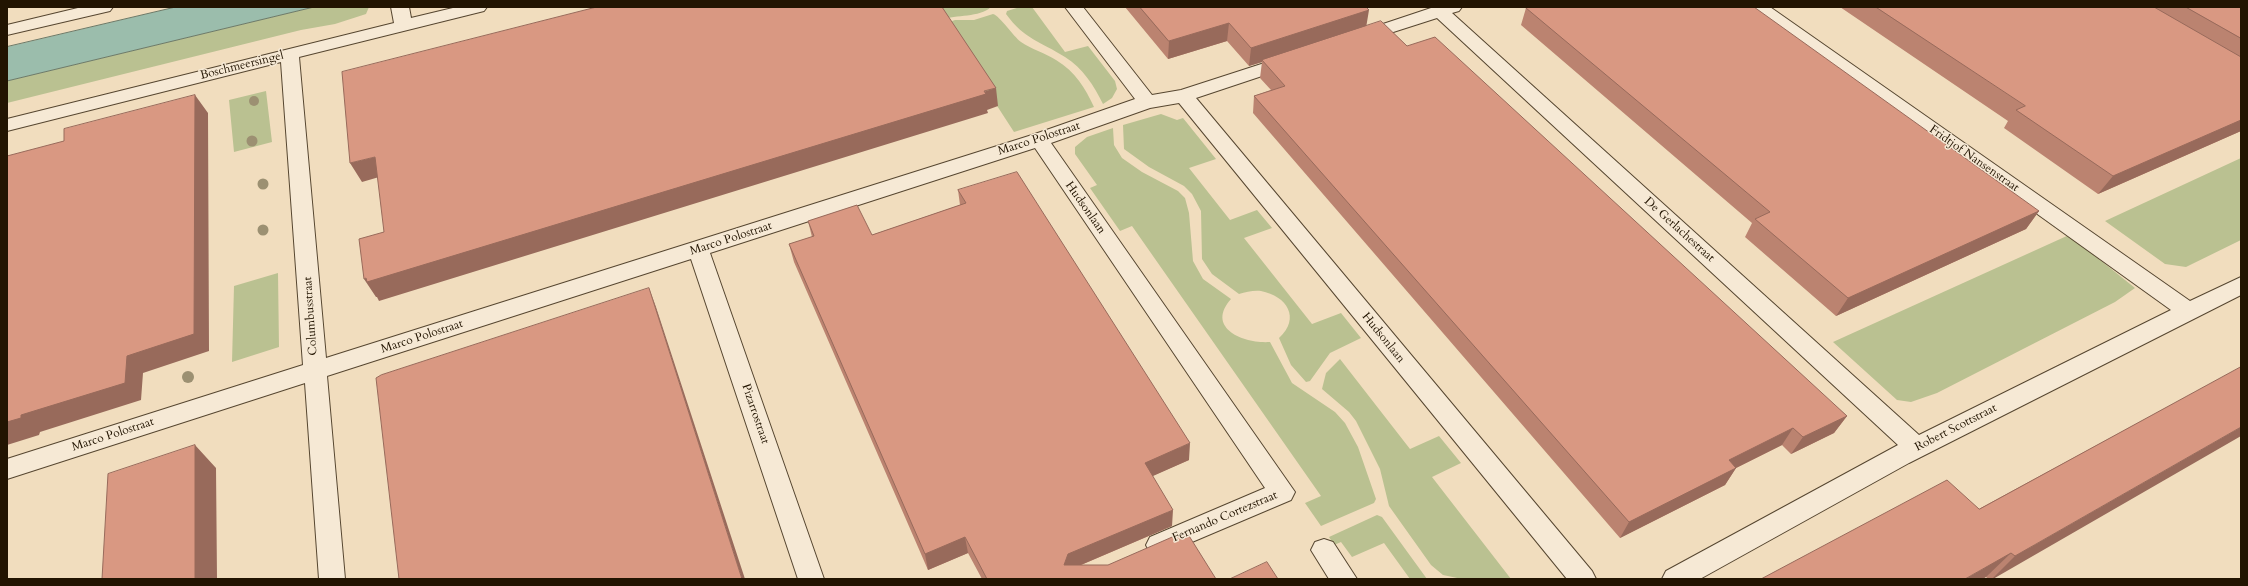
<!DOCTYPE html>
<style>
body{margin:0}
#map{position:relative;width:2248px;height:586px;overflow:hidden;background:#f1ddbe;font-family:Cardo,serif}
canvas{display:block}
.frame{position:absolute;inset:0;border:8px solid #221401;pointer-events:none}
</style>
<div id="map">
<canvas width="2248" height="586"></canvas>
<div class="frame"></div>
</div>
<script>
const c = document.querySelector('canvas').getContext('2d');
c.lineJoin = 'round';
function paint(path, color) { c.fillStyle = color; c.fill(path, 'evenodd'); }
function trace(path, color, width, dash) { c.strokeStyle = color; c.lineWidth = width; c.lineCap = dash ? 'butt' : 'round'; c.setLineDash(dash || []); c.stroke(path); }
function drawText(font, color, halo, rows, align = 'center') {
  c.font = font + ' Cardo,serif'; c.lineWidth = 3; c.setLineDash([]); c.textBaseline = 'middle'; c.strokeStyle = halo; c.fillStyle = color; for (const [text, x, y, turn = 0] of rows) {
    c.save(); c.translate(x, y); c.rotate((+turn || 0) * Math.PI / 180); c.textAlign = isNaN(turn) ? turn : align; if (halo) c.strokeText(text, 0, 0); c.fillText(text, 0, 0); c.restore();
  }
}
paint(new Path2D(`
 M314,7H369L366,14L335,24L301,30L7,103V81Z
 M932,7H991C979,18 957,14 941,20Z
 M1020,7H1032L1065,52L1088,46L1115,81L1117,89L1112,98L1103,104C1094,86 1083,68 1065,57C1040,41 1025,40 1006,14L1007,11Z
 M993,14C1000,16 1013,36 1021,42C1031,49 1045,53 1056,60C1076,72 1085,88 1094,107L1014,132L944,24L955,20H974Z
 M266,91L272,142L234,152L229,100Z
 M1161,114L1177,120L1183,118L1216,159L1189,168L1230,220L1257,210L1272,228L1244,238L1312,324L1341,313L1361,338L1330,353L1310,381L1306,382L1291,365L1279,338C1301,318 1287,296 1261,291C1254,290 1246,292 1239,294L1212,274L1202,259L1201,211L1192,194L1184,186L1149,167L1124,149L1123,125Z
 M1113,128L1114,145L1122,158L1142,172L1178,191L1185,198L1189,213L1193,261L1203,279L1231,299C1205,328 1244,344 1270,342L1292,383L1335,412L1345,423L1358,447L1376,499L1374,503L1321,526L1305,503L1321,496L1132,226L1120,231L1090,188L1097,185L1075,154V147L1087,137Z
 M2241,158V240L2186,267L2165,264L2105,221Z
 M2069,235L2135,288L2115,302L1937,393L1911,402L1897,400L1833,342Z
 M278,273L279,347L232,362L234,286Z
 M1340,359L1410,449L1439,436L1461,463L1432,477L1511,579H1462L1443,575L1431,565L1389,506L1380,469L1356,421L1349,412L1322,389L1326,373Z
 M1377,515L1382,517L1427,579H1410L1384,543L1352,557L1341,542L1334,545L1329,537Z`), '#bac191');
const water = new Path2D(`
 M176,7H314L7,81V47Z`);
paint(water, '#9bbdac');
trace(water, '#6b7968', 1);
const minor = new Path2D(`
 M82,7H113L110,11L7,35V25Z
 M391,7H409L411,18L457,7H487L484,11L299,57L326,358L1032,135L1135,99L1065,7H1083L1152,95L1181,90L1283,57L1289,55L1295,57L1298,61L1295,65L1196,98L1592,571L1596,579H1567L1179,103L1150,108L1051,143L1295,492L1291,500L1159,556L1150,553L1146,545L1150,537L1265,488L1035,148L710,253L824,579H798L691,259L327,376L345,579H319L305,383L7,479V459L303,365L281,62L7,131V119L394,23Z
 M1462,7L1459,11L1452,13L1919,435L2171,310L1749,7H1770L2190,301L2241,277V295L1909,463L1700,579H1662L1666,571L1898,445L1437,18L1359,43L1353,42L1350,38L1353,34L1434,7Z
 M1324,539L1333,542L1357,579H1329L1311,550L1315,542Z`);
trace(minor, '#564630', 2);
paint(minor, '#f6e9d5');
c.fillStyle = '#9c9072';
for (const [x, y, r] of [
 [254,101,5],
 [252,141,5.5],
 [263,184,5.5],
 [263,230,5.5],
 [188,377,6]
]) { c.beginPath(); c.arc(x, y, r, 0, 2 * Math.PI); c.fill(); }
paint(new Path2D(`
 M1125,7H1366V26L1407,46L1847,416L1834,433L1791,454L1782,445L1736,468L1725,485L1620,538L1253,113L1254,96L1271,90L1260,78L1262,62L1249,66L1227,41L1168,59Z
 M1840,7H2241V131L2098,194L2004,128L2008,121Z
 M1526,8L2039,211L2026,229L1836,316L1745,237L1752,223L1521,25Z
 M958,190L1189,460L1152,476L1172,526L1081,565L1216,579H982L968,553L928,570L794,262L789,244L812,237L808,221L872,235L960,205Z
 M2241,367L1993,579H1988L1986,577L1979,509Z`), '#bb8370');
paint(new Path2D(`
 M1369,10L1366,28L1262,60V62L1249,66L1251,48Z
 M1229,23L1227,41L1168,59L1169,41Z
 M996,88L998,106L987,110L988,113L379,301L377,297H376L364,279Z
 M195,95L208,113L209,351L143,373L141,400L40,432L39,435L7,445V422L21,415Z
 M2241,120V131L2098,194L2113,176Z
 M375,157L386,175L362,182L350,163Z
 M2039,211L2026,229L1836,316L1848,298Z
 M649,288L656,307L745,579H742Z
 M1847,416L1834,433L1791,454L1803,437Z
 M2241,427V436L1993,579H1992L2015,556Z
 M1793,428L1782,445L1736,468L1725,485L1620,538L1629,522L1729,460Z
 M1190,443L1189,460L1144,480L1145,463Z
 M195,445L216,468L217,579H195Z
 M1173,510L1172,526L1069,570L1064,565L1068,554Z
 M965,537L968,553L928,570L925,554Z
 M2011,553L1986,577L1983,579H1965Z`), '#986a5b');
const building = new Path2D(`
 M597,7H942L996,88L984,91L986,94L367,282L366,278L364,279L359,239L384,232L375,157L350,163L342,72Z
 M1140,7H1366L1369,10L1251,48L1229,23L1169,41Z
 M1528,7H1754L2039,211L1848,298L1755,219L1770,212L1526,8Z
 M1876,7H2154L2241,57V120L2113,176L2016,110L2025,106Z
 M2186,7H2241V38Z
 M1381,21L1407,46L1435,37L1847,416L1803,437L1793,428L1729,460L1736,468L1629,522L1254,96L1285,86L1262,60Z
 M195,95L194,334L127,356L125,383L21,415V418L7,422V156L64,141V129Z
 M1017,172L1190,443L1145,463L1173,510L1068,554L1064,565H1108L1186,531L1216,579H987L965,537L925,554L789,244L814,236L808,221L857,205L872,235L966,203L958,190Z
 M649,288L742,579H399L376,378L381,375Z
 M2241,367V427L2015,556L2011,553L1965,579H1761L1947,480L1979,509Z
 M195,445V579H102L108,474Z
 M1267,562L1278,579H1230Z`);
paint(building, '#d99882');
trace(building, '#986a5b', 1);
drawText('12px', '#221401', '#f6e9d5', [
 ["Boschmeersingel",242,66,-14],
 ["Marco Polostraat",1039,139,-18],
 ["Fridtjof Nansenstraat",1974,159,35],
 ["Hudsonlaan",1085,208,55],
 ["De Gerlachestraat",1679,230,42],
 ["Marco Polostraat",731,239,-18],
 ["Columbusstraat",311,316,-94],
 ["Marco Polostraat",422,337,-18],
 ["Hudsonlaan",1383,338,51],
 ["Pizarrostraat",755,414,71],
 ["Robert Scottstraat",1956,428,-27],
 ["Marco Polostraat",113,435,-18],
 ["Fernando Cortezstraat",1225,517,-23]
]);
</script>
